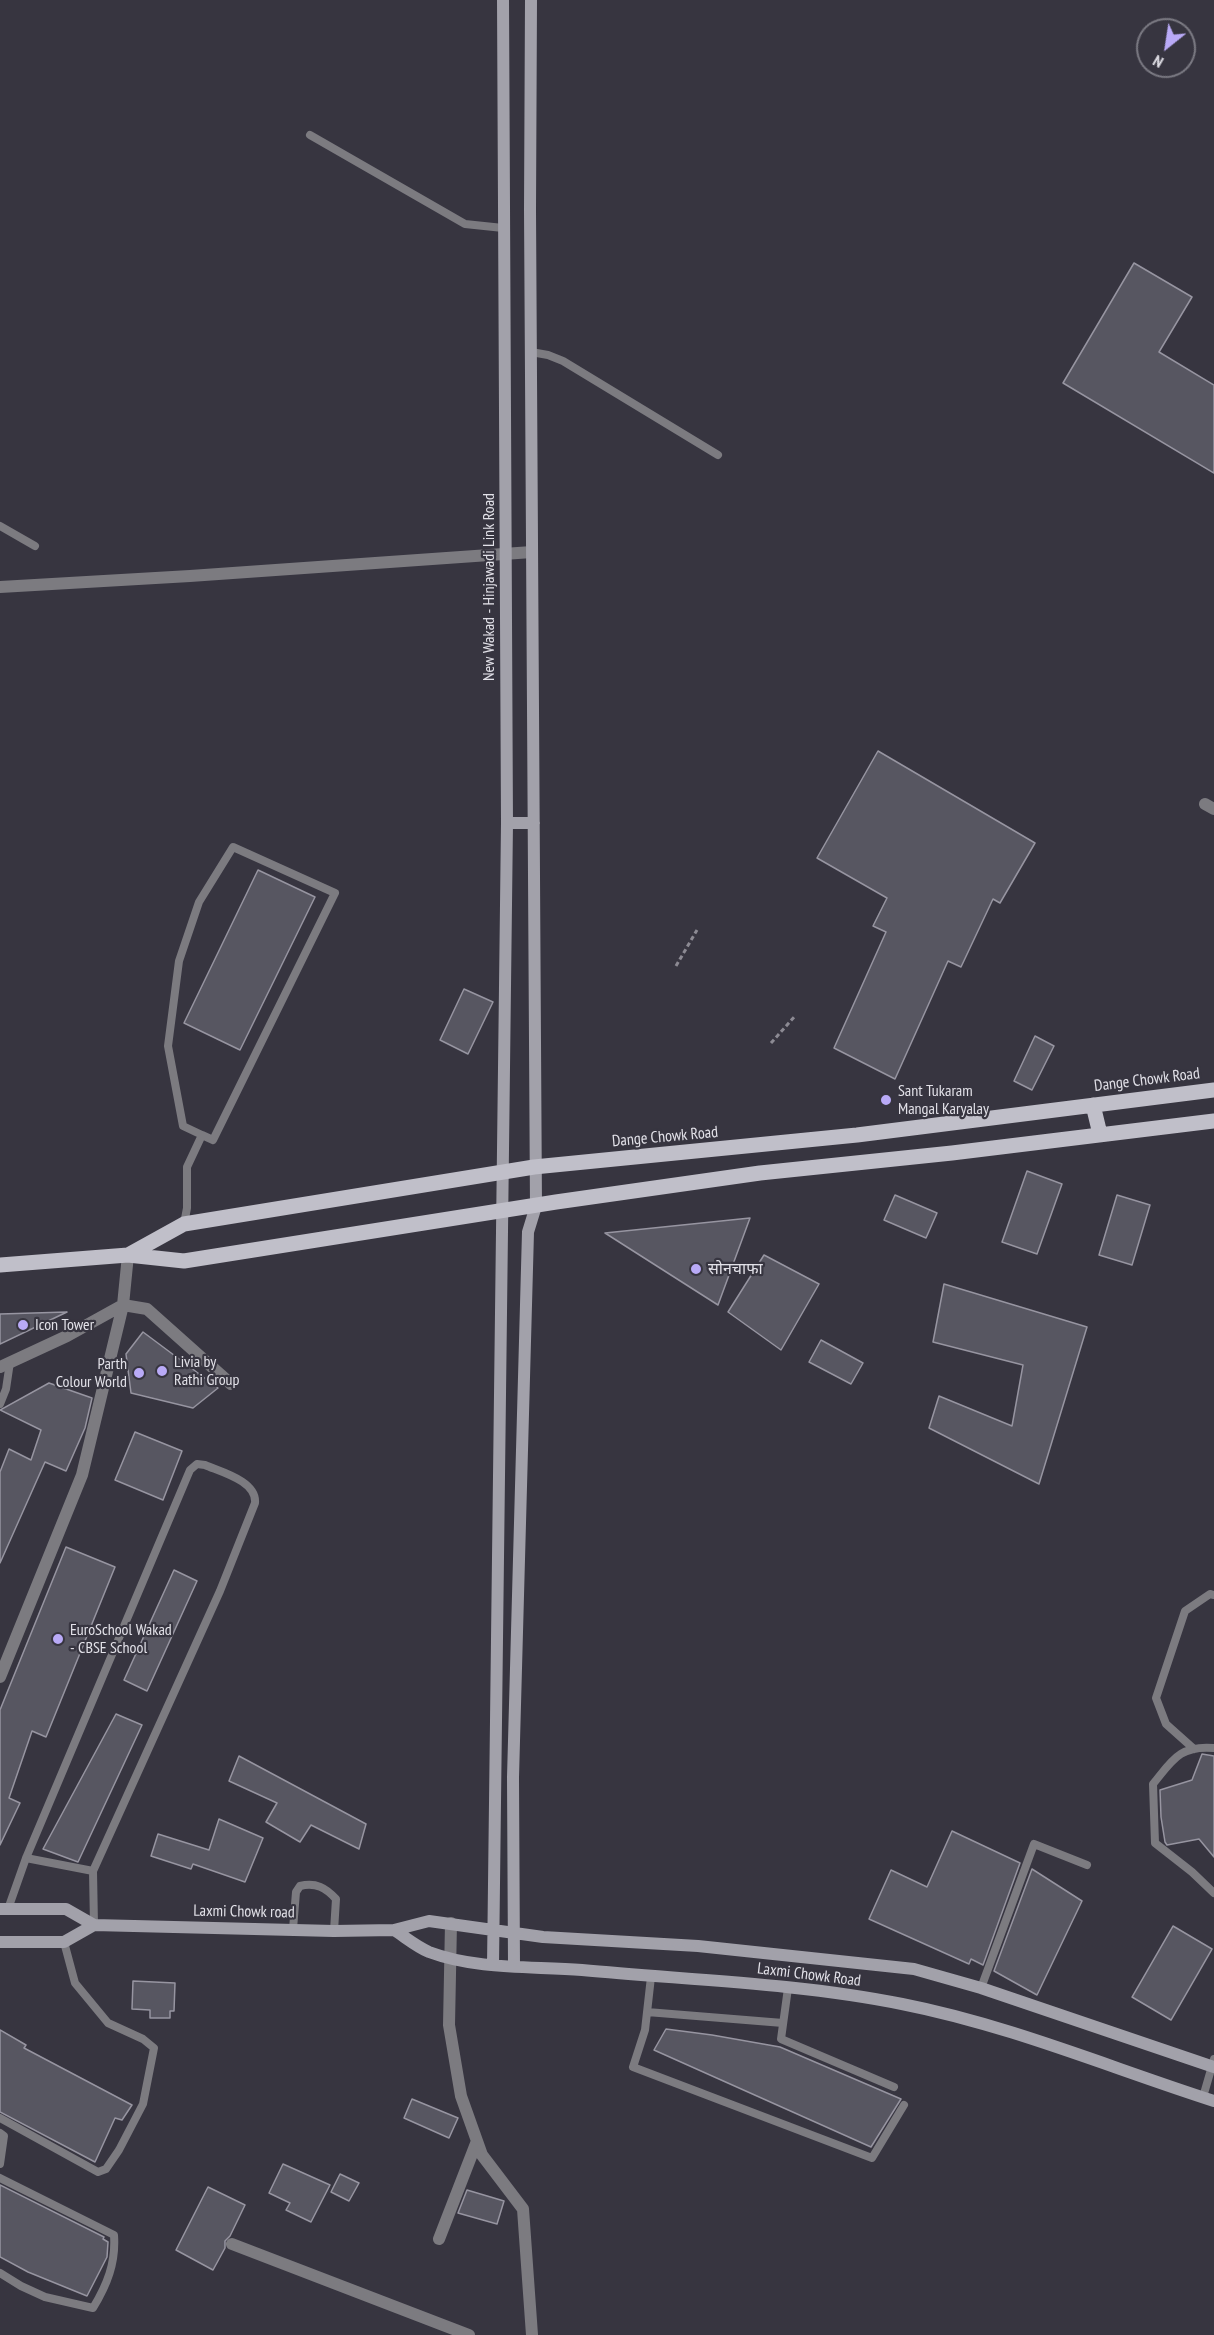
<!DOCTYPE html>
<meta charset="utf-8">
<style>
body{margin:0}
#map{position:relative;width:1214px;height:2335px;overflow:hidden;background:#373540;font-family:"PT Sans Narrow",sans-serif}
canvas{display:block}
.north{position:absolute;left:1136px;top:18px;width:60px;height:60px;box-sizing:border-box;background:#373540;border:2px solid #7b7a83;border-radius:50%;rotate:210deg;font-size:16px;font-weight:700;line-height:24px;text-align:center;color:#e2e1e8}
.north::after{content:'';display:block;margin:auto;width:21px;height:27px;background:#b9aaf7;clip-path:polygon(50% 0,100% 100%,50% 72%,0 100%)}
</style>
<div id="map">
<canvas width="1214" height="2335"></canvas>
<div class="north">N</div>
</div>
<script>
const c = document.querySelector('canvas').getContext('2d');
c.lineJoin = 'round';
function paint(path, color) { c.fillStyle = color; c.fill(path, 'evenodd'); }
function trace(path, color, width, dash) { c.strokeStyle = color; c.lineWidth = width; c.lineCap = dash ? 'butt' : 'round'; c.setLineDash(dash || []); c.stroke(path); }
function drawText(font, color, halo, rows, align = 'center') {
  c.font = font + ' "PT Sans Narrow","Noto Sans Devanagari",sans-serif'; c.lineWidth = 4.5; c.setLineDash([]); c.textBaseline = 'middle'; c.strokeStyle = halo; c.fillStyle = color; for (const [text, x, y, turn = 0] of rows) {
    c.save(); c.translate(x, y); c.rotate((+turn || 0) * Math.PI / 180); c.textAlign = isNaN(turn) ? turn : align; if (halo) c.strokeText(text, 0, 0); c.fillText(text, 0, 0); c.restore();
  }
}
const building = new Path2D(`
 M1134,263L1192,297L1159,352L1214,385V473L1063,383Z
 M878,751L1035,843L1000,903L993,899L961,967L948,961L895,1079L834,1048L886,932L873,926L887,898L817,858Z
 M258,870L315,897L240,1050L184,1023Z
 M464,989L493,1002L468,1054L440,1040Z
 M1035,1036L1054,1046L1032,1090L1014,1081Z
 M1027,1171L1062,1184L1037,1254L1002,1242Z
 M895,1195L937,1213L926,1238L884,1220Z
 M1117,1195L1150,1205L1132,1265L1099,1255Z
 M750,1218L718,1305L605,1233Z
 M764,1255L819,1284L781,1350L728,1312Z
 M944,1284L1087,1327L1039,1484L929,1428L939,1396L1012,1426L1023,1365L933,1342Z
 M67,1312L0,1344V1314Z
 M143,1332L218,1388L193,1408L131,1393L126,1354Z
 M821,1340L863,1363L851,1384L809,1362Z
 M49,1383L92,1398L85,1428L66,1471L45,1462L0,1563V1472L9,1449L31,1460L41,1430L0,1410Z
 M135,1432L182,1451L163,1500L115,1480Z
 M66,1547L115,1567L46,1737L32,1731L9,1798L20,1803L0,1845V1710Z
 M174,1570L197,1581L147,1691L124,1680Z
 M116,1714L142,1725L78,1862L43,1849Z
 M1202,1754L1214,1756V1857L1199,1839L1167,1845L1165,1842L1161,1817L1160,1790L1192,1780Z
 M239,1756L366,1824L359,1849L311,1825L300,1842L266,1822L277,1803L229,1781Z
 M219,1819L263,1838L245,1882L193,1864L191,1869L151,1856L158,1834L209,1850Z
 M952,1831L1020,1863L983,1965L971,1959L969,1964L869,1919L891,1870L927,1887Z
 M1032,1869L1082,1901L1037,1995L994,1971Z
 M1173,1926L1212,1949L1171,2020L1132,1997Z
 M133,1981L175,1983L174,2011H170V2018H150V2010L132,2009Z
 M666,2029L712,2035L780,2047L901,2099L871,2147L654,2050Z
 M0,2030L26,2045L24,2048L132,2105L122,2120L115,2118L95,2162L0,2112Z
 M412,2099L458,2118L449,2138L404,2118Z
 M283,2164L330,2185L311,2222L286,2210L290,2203L269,2193Z
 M340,2174L359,2183L349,2201L331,2192Z
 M0,2185L104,2237L103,2239L108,2242L107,2257L87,2296L28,2272L0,2257Z
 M208,2187L245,2205L230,2236L225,2241V2248L213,2270L176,2250Z
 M467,2190L504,2201L497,2224L458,2213Z`);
paint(building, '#575661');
trace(building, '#9795a1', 1.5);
trace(new Path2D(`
 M676,966L697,930
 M771,1043L796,1015`), '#8c8a93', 3, [4.5, 3]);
trace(new Path2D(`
 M310,135L465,224L503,228
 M531,352L548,355L563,361L718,455
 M0,526L35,546
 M184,1224L187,1208V1167L202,1135L183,1126L168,1046L179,961L199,902L233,847L335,893L213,1140L202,1135
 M0,1404L6,1389L10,1362
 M1214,1748C1179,1745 1172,1761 1153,1784L1155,1843L1192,1872L1214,1893
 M1194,1749L1166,1724L1156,1698L1185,1611L1210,1594L1214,1595
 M26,1858L93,1871
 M8,1909L26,1858L190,1470L197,1464L205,1465C221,1472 257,1481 255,1503L220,1591L93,1871L94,1925
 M293,1929L296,1892L300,1886C316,1882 326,1888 336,1899L334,1931
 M651,1977L645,2030L633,2067L872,2158L904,2105
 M788,1988L781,2039L894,2087
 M981,1988L1034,1844L1087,1865
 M647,2012L783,2023
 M1203,2097L1214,2059
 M0,2118L98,2172L106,2169L119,2150L143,2104L154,2048L143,2039L108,2023L75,1983L64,1942
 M0,2133L4,2136L0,2164
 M0,2178L114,2235C116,2263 107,2285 93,2308L45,2297L21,2286L0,2273`), '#7c7b80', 8);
trace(new Path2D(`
 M0,587L190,576L532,552
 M1205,804L1214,809
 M0,1367L67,1336L123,1305L147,1309L231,1384
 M0,1677L82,1475L123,1305L128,1255
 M451,1923L449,2025L461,2096L482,2155L523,2209L532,2335
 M439,2239L477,2141
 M232,2244L469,2335`), '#7c7b80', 12);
trace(new Path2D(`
 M507,823H534
 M0,1909H66L94,1925L334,1931L394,1930L429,1921L543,1937L698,1946L914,1969L981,1988L1214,2067
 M394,1930C405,1937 417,1947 429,1952C477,1970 532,1966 582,1970C688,1980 798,1983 902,2004C1009,2025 1111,2068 1214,2101
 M0,1942H64L94,1925
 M493,1965L507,823L503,0
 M514,1966L513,1777L528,1232L536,1206L530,210L531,0`), '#a2a1aa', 12);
trace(new Path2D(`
 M1093,1105L1100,1134
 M128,1255L184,1224L534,1167L857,1135L1214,1090
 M0,1265L128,1255L184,1261L556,1202L760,1173L952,1153L1214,1121`), '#c0bfc9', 15);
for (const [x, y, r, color] of [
 [886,1100,6,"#b9aaf7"],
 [696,1269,6,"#b9aaf7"],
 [23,1325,6,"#b9aaf7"],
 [162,1371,6,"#b9aaf7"],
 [139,1373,6,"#b9aaf7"],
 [58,1639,6,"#b9aaf7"]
]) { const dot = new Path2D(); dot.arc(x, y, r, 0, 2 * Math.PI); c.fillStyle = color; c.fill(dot); trace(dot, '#373540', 2); }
drawText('16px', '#e2e1e8', '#373540', [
 ["New Wakad - Hinjawadi Link Road",489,587,-90],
 ["Dange Chowk Road",1147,1080,-7],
 ["Dange Chowk Road",665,1137,-5],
 ["Laxmi Chowk road",244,1912,1],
 ["Laxmi Chowk Road",809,1975,7]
]);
drawText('16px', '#e2e1e8', '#373540', [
 ["Sant Tukaram",898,1091],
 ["Mangal Karyalay",898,1109],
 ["सोनचाफा",708,1269],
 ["Icon Tower",35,1325],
 ["Livia by",174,1362],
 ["Rathi Group",174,1380],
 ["Parth",127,1364,"right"],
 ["Colour World",127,1382,"right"],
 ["EuroSchool Wakad",70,1630],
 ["- CBSE School",70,1648]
], 'left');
</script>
